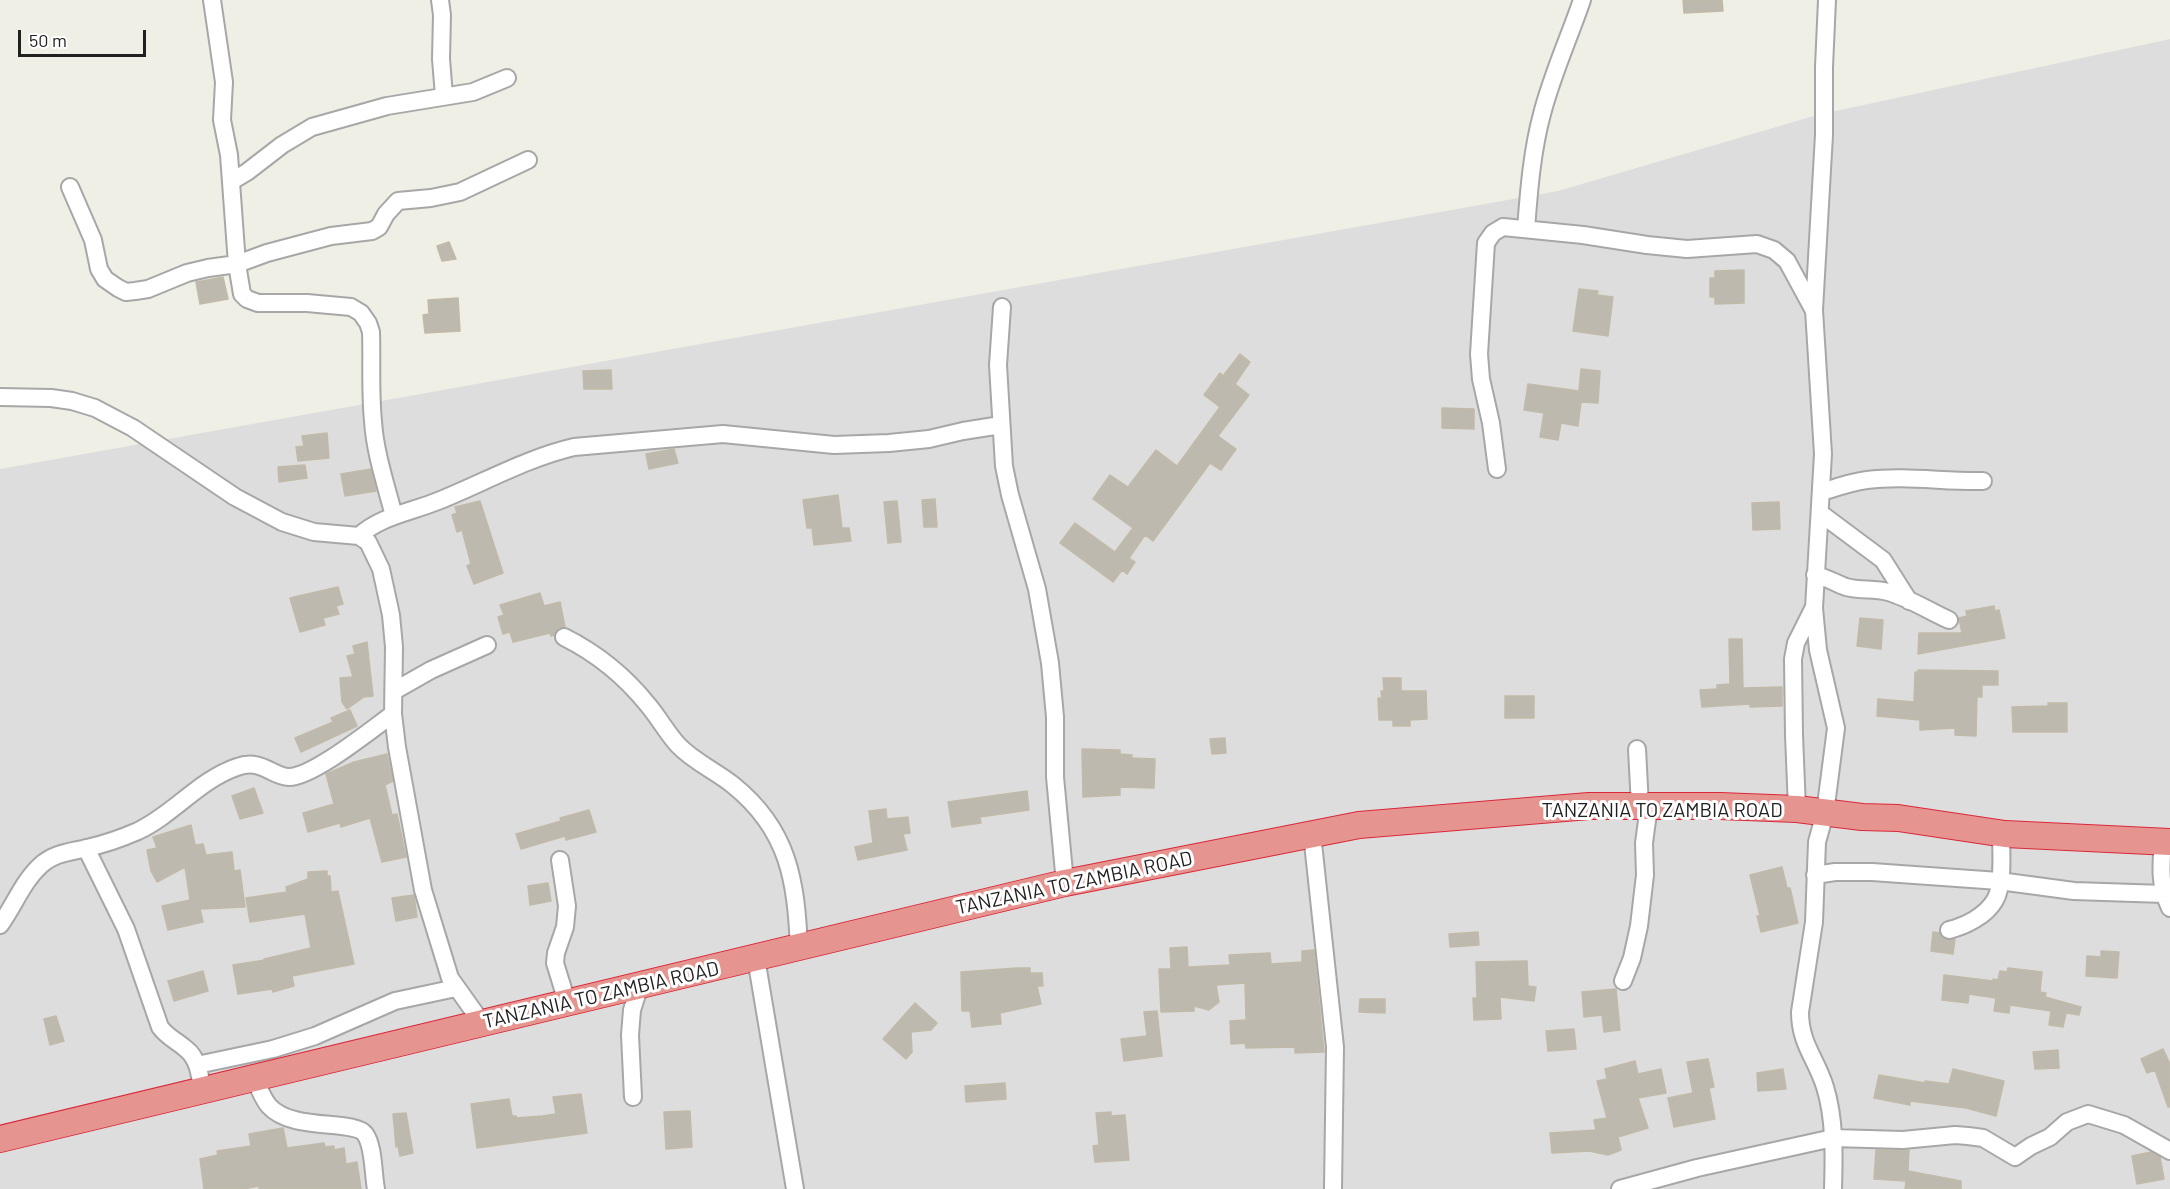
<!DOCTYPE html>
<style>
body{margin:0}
#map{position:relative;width:2170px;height:1189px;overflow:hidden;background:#f0efe6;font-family:Barlow,sans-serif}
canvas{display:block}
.scale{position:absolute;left:18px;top:30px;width:128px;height:27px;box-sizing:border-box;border:3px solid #202020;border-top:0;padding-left:8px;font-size:18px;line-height:21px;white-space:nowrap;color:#202020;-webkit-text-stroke:4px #fff;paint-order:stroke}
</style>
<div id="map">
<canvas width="2170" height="1189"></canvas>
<div class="scale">50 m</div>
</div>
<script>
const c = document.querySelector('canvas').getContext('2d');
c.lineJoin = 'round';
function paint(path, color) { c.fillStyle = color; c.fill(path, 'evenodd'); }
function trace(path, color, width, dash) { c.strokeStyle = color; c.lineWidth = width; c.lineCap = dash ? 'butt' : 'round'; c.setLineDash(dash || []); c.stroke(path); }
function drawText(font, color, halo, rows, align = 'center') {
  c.font = font + ' Barlow,sans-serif'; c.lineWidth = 6; c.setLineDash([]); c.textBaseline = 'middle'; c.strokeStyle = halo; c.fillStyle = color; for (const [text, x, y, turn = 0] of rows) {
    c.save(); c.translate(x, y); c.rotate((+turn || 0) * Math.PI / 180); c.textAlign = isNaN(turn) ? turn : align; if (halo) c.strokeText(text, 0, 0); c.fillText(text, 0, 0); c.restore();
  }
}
paint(new Path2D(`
 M2170,39V1189H0V469L1558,191L1817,115Z`), '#dedddd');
const building = new Path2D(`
 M1683,0H1722L1723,11L1684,13Z
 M449,242L456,259L442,261L437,246Z
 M1744,270V303L1715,304V297H1710V278H1715V271Z
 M223,277L228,299L200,304L196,282Z
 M1579,289L1598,291L1597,295L1613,297L1608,336L1573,331Z
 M458,298L460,331L425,333L423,315L429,314L428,300Z
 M1240,354L1250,362L1235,384L1249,395L1218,436L1236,449L1221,470L1210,463L1153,541L1145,535L1129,558L1135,562L1127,574L1122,570L1113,582L1060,543L1075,523L1115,552L1133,528L1093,499L1110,475L1128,487L1156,450L1177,466L1220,407L1204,395L1220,373L1223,376Z
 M1581,369L1600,371L1598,403L1581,402L1578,426L1561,423L1558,440L1540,437L1544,413L1524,410L1528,384L1579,391Z
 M611,370L612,389H584L583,371Z
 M1442,408L1474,409V429L1442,428Z
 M327,433L329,458L298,461L296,447L304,446L302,436Z
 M674,449L678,463L649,469L646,454Z
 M305,465L307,478L279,482L278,467Z
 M371,469L376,491L345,496L341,474Z
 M838,495L842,528H849L851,541L814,545L812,528H807L803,500Z
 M935,499L937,527H924L922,500Z
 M480,501L503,573L474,584L467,566L471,564L462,530L457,532L452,515L457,513L455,507Z
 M897,501L901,542L888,543L884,502Z
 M1779,502L1780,529L1753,530L1752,503Z
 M338,587L343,604L336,606L339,614L323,618L325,625L300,632L290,598Z
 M540,593L544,606L560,602L565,627L558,628L554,635L551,636L550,633L513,642L510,632L503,634L498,617L504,615L500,605Z
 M1994,606L1995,611L1999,610L2005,638L1918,654L1919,633H1962L1959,618L1967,616L1966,611Z
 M1860,618L1883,620L1881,649L1857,646Z
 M1729,639H1742L1743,688L1782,687V706L1750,707V704L1702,707L1700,690L1717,689V685L1730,684Z
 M367,642L373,696L364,697L347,709L342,702L340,678L353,677L347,656L355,654L353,646Z
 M1918,670L1998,671V685H1982V697H1977L1976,736L1955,735V728L1920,730V720L1877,716L1878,699L1914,702L1915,672H1918Z
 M1383,678H1401V691H1426L1427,719L1410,720V726H1393V720H1379L1378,698H1382L1381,691H1384Z
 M1505,696H1534V718H1505Z
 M2048,703H2067V732H2013L2012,707L2048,706Z
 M350,710L357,726L301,752L295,738L333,722L331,718Z
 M1225,738L1226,753L1212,754L1210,739Z
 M1082,749L1120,750V754L1132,755V758L1155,759L1154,788L1120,787V795L1083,797Z
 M387,754L393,781L385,785L392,815L397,814L406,857L382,862L370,818L341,827L340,823L308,832L303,813L334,804L326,774L354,762Z
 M254,788L263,813L240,819L232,796Z
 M1027,791L1029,810L980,817L981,823L952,827L948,802Z
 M886,809L887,819L908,817L910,833L903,834L907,850L858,860L855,847L873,843L869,811Z
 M589,810L596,832L566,840L565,836L521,849L516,834L561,821L560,818Z
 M191,825L195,845L203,844L206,855L232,852L234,871L240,870L245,907L200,909L203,922L168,930L162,906L190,900L185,867L157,882L151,871L147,850L157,848L153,837Z
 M1782,867L1787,888H1790L1798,923L1761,932L1757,916H1760L1750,875Z
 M327,871V876H330L331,892L338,891L354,964L292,976L294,986L273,992L272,989L238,994L233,965L265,960L264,959L311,948L305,914L250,922L246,898L287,892L286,887L308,879V872Z
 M548,883L551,901L530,905L528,886Z
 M414,895L417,917L396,921L392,898Z
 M1478,932L1479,945L1450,947L1449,934Z
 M1933,932L1939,933L1946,940L1955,939L1953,954L1931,951Z
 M1187,947L1188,967L1230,965L1229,955L1270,953L1271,964L1302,962V951L1314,950L1324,1052L1295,1053V1047L1246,1048L1245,1043L1231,1044L1230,1021L1246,1020L1245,983L1216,985L1219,1002L1209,1010L1194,1006V1011L1161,1012L1159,969H1171L1170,948Z
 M2101,951L2119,952L2117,978L2086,976L2087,956L2101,957Z
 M1527,961L1528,986L1536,987L1534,1001L1500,997L1501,1019L1474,1020L1473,998H1477L1476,962Z
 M1017,968H1030V973H1042L1043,986H1037L1041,1004L1000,1013L1001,1024L972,1027L970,1011H962L961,972Z
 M2008,968L2042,972L2040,992L2046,993L2045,997L2081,1007L2079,1015L2066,1013L2063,1027L2049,1025L2051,1011L2010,1005L2009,1013L1994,1011L1996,998L1969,994L1968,1003L1942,1000L1944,975L1993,981V979L1998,980L2000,971L2007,972Z
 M203,971L208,991L174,1001L168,981Z
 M1616,989L1620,1030L1604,1032L1602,1015L1584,1017L1582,992Z
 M1360,999H1385V1013L1359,1012Z
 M915,1003L937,1023L931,1030L911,1032L912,1052L906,1059L883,1039Z
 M1157,1011L1162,1056L1124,1061L1121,1039L1147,1036L1144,1012Z
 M56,1016L64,1041L50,1045L44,1019Z
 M1574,1029L1576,1049L1548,1051L1546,1031Z
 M2163,1049L2170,1064V1107H2168L2155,1070L2147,1073L2141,1059Z
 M2058,1050L2059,1068L2035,1069L2033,1052Z
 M1708,1059L1714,1087L1709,1088L1715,1119L1674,1127L1668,1098L1693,1093L1687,1062Z
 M1635,1061L1638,1074L1661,1069L1666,1093L1638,1098L1648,1128L1618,1137L1621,1150L1608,1155L1589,1151L1552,1153L1550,1133L1596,1130L1594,1120L1607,1118L1597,1081L1607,1079L1605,1069Z
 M1783,1069L1786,1089L1758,1091L1757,1073Z
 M1953,1069L2004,1081L1996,1116L1966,1108L1910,1101V1105L1874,1098L1879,1075L1925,1083V1081L1949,1084Z
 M1005,1083L1006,1099L966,1102L965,1086Z
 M581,1094L587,1133L477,1148L471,1104L509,1099L512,1116H516V1118L542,1116L556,1114L553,1097Z
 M690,1111L692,1147L666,1149L664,1112Z
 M1111,1112V1116L1125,1115L1129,1160L1095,1162L1093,1146L1099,1145L1096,1113Z
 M406,1113L413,1153L400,1156L398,1146L396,1147L393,1114Z
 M283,1128L287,1148L324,1143L325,1147L334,1146V1150L344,1148L346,1164L357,1162L361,1189H259V1186L243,1189H204L200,1159L218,1155L217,1151L251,1146L249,1134Z
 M1876,1150H1909L1908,1171L1961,1181V1189H1905L1906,1181L1874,1179Z
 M2151,1152L2160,1157L2164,1179L2137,1184L2132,1156Z`);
paint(building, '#bdb9af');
trace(building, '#c2baa8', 1.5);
const minor = new Path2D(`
 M212,0L224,82L222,120L229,155L237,264L242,294L247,299L258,303H307L351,307L361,313L368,323L371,332C372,361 370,391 373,421C375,453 386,485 394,516
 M440,0L442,15L441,59L444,96
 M1827,0L1824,67V135L1814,310L1823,454L1814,608L1818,650L1836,728L1825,813L1817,842L1814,922L1800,1012C1800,1044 1816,1058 1825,1087C1835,1119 1834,1156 1833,1189
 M232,181L247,172L282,145L312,127L387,106L473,92L507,78
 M70,187L93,240L99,269L105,279L118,288L126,292L135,291L148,289L187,273L208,268L237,264L267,253L331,236L372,231L379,227L386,214L398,201L431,198L460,192L528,160
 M1526,229C1529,190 1532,151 1542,114C1552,75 1569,38 1582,0
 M1002,307L998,365L1004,466L1010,495L1037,589L1050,663L1055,717V777L1065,883
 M0,397L51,398L72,401L95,408L133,428L235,497L282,522L314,532L359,536L368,542L381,569L391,615L394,647L393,714L397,747L423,890L450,978L482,1023
 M1497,469L1491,423L1481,379L1479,354L1486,243L1493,233L1503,227L1583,235L1647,245L1687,249L1757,244L1774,250L1787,261L1813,309
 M1822,492C1837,487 1851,482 1867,480C1905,475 1945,482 1983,481
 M1820,513L1883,560L1909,601
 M359,536C381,516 411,512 438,501C483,483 527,458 574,447L723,434L834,445L889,443L929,439L963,431L1001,425
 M1815,575C1826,577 1835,583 1846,587C1860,591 1874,588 1888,592C1909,598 1929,611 1949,620
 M564,637C598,654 624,675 648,705C659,718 667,733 678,745C694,762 716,771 733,785C789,830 796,881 799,948
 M394,691L431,670L487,645
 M1637,749L1640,806
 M1797,809L1794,735L1793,659L1796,643L1813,609
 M1312,834L1335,1047L1333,1189
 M2163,841C2161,865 2159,885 2170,908
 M86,848L126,929L160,1027C167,1037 177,1041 186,1049C198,1058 200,1075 202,1089
 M560,860L567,906L565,927L556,953L555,963L567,1002
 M1815,875L1835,872H1872L1999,881L2074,891L2164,894
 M0,925C14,906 23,881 41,865C54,853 70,852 87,848C105,844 122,838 138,831C174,814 199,780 237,767C262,758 272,777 289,777C313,777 372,729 393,714
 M1949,930C1965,926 1986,916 1995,900C2004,885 2001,850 2001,833
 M756,958L795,1189
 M1623,981L1632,958L1639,926L1645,875L1644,843L1649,806
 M197,1065L273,1049L315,1036L395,1001L456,988
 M254,1076C258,1086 262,1098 269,1106C292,1132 354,1119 365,1134C374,1146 373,1174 376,1189
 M633,1097L630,1035L632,1010L640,985
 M1620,1189L1697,1168L1833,1138L1903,1140L1955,1135L1968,1136L1983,1138L2015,1157L2031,1146L2050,1137L2067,1122L2088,1114L2124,1125L2170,1151`);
const highway = new Path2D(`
 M0,1139L1065,883L1359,825L1589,806H1720L1797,809L1862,817L1898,818L2005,834L2170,842`);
trace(minor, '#a7a7a7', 20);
trace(highway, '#d92839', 28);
trace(minor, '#fff', 16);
trace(highway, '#e6948f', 26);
drawText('20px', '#202020', '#fff', [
 ["TANZANIA TO ZAMBIA ROAD",1662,810],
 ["TANZANIA TO ZAMBIA ROAD",1074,883,-12],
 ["TANZANIA TO ZAMBIA ROAD",601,995,-13]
]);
</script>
